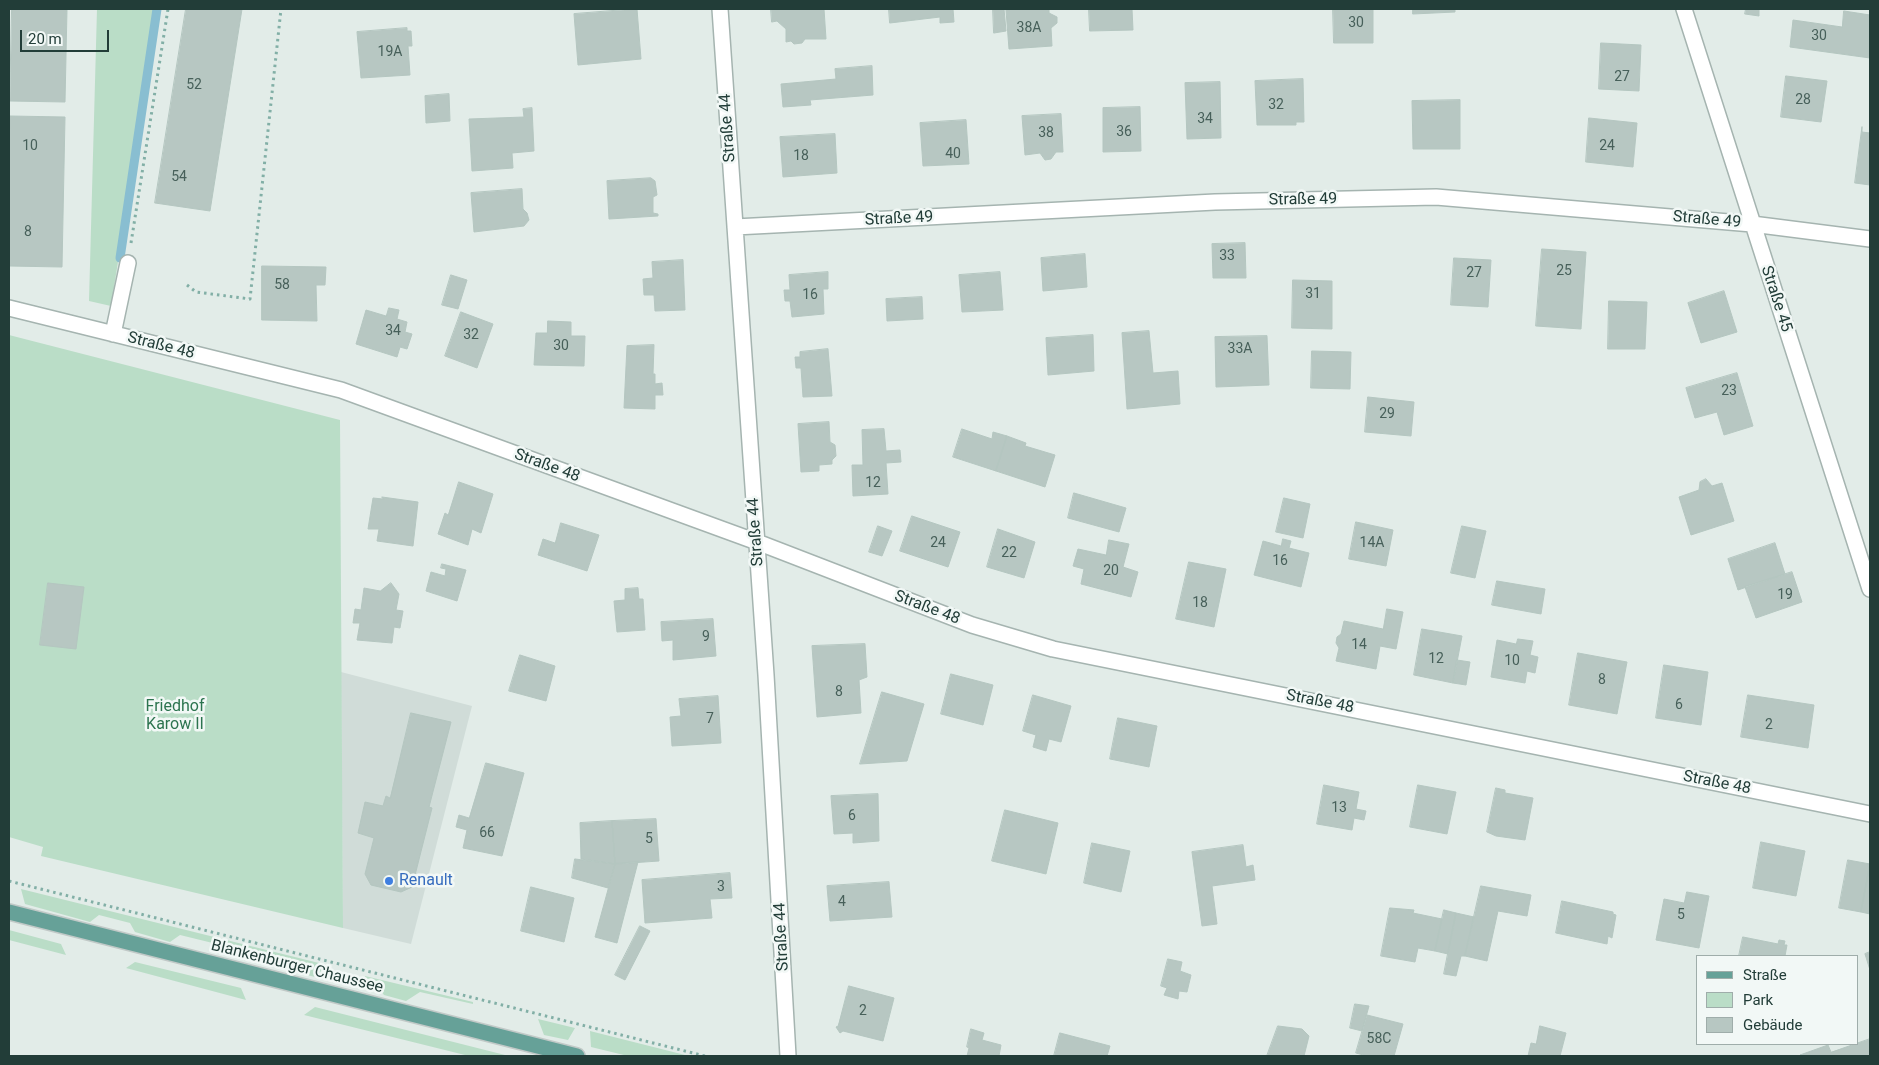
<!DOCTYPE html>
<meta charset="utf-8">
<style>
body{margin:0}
#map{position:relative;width:1879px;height:1065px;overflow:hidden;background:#e2ece8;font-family:Roboto,sans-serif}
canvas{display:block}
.frame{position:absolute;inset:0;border:10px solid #223d38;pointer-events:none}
.legend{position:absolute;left:1696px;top:955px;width:162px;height:90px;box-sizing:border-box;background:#f2f8f6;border:1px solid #9fadaa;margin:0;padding:6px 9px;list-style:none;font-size:15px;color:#223d38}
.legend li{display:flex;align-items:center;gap:10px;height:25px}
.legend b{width:25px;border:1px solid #9fadaa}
.scale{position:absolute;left:20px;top:30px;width:89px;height:22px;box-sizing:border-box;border:2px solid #223d38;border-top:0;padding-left:6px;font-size:15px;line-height:18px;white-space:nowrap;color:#223d38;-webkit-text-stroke:4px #f2f8f6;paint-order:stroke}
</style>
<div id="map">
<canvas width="1879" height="1065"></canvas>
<div class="frame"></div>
<ul class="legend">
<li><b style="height:6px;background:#66a198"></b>Straße</li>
<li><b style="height:14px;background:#baddc7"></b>Park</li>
<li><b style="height:14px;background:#b7c7c2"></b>Gebäude</li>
</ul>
<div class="scale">20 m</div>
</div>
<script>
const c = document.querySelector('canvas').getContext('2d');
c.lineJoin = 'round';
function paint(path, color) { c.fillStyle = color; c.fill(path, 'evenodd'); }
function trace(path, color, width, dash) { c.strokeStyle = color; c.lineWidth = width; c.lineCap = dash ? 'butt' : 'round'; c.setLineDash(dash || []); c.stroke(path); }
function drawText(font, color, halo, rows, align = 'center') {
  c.font = font + ' Roboto,sans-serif'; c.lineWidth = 5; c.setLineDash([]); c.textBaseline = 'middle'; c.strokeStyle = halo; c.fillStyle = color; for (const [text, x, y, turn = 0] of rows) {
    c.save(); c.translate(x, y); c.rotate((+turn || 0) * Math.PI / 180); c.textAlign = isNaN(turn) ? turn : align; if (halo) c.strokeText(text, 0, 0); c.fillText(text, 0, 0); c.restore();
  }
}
paint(new Path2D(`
 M341,672L472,706L411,944L343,928Z`), '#d0dcd8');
paint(new Path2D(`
 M97,9H158L111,306L89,301Z
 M9,335L340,420L343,928L41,856L43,847L9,837Z
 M21,889L327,965L315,977L288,970L282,960L180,935L170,942L135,932L130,923L99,915L90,922L25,904Z
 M9,930L61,944L66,955L9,940Z
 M135,962L241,988L246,1000L126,968Z
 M365,976L473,1002V1004L420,992L406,1001L384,995L376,984L365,979Z
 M315,1007L509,1056H469L304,1015Z
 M538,1019L575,1028L568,1040L544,1035Z
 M590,1031L689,1056H628L591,1047Z`), '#baddc7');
trace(new Path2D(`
 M120,258L157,9`), '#89bed1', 9);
const building = new Path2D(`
 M12,9H67L65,102L10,101Z
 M186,9H242L210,211L155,203Z
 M637,9L641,59L578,65L574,14Z
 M771,9H824L826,39H805L802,43L794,44L791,41L786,42V29L777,21L772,22Z
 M889,9H953L954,22L940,23V17L890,23Z
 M993,9H1004L1006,31L994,33Z
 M1049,9V13L1057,17V23L1051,28L1052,46L1009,49L1006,10Z
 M1089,9H1132L1133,30L1090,31Z
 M1333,9H1373V43H1334Z
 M1413,9H1455V12L1413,14Z
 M1746,9H1759V16L1745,14Z
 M1844,11L1870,15V58L1790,47L1793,20L1842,27Z
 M407,28V31H411L412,46H408L410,75L361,78L357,32Z
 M1601,43L1641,45L1639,91L1599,89Z
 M872,66L873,95L810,100L811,105L783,107L781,84L836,79L835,69Z
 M1786,76L1827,81L1821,122L1781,117Z
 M1303,79L1304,122H1296V125H1257L1255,81Z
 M1220,82L1221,138L1187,139L1185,83Z
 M449,94L450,121L426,123L425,96Z
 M1460,100V149H1413L1412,101Z
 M1140,107L1141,151L1103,152V108Z
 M532,108L534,151L512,153L513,168L472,171L469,119L524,117L523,109Z
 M1061,114L1063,152H1056L1051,159L1045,160L1040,153L1025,155L1022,116Z
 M10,116L65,117L62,267L9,266Z
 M1589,118L1637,123L1633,167L1586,162Z
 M966,120L969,164L923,166L920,123Z
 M1862,127V132L1870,133V185L1855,183Z
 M835,134L837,173L783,177L780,137Z
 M651,178L655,181L657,195L653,197V213L658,214V216L609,219L607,181Z
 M522,189L523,209L527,213L529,220L524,226L474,232L471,193Z
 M1245,243L1246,278H1213L1212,244Z
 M1542,249L1586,252L1581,329L1536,326Z
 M1085,254L1087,287L1043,291L1041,258Z
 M1454,258L1491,260L1488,307L1451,305Z
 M683,260L685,310L655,311L654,295H644L643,279L653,278L652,262Z
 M262,266L326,267L325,285H316L317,321L262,320Z
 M828,272V289H823L824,314L792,317L790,301H785L784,290H790L789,275Z
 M1000,272L1003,310L962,312L959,275Z
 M451,275L467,280L458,309L442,305Z
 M1293,280L1332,281V329L1292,328Z
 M1724,291L1737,332L1701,343L1688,303Z
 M922,297L923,319L887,321L886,299Z
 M1609,301L1647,302L1645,349H1608Z
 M389,308L399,310L397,319L407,322L405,332L412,334L407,349L400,347L397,357L356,344L366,310L386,316Z
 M461,312L493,324L477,368L445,356Z
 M548,321L571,322V336H585L584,366L534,365L536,333H547Z
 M1149,331L1153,373L1178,371L1180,404L1127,409L1122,333Z
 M1093,335L1094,371L1048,375L1046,338Z
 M1267,336L1269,385L1216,387L1215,337Z
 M654,345L653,374H655V384L662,383L663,395H655V409L624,408L627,346Z
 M828,349L832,396L803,397L801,368H796L795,357H800V352Z
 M1312,351L1351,352L1350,389L1311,388Z
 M1737,373L1753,426L1724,435L1717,412L1695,418L1686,388Z
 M1368,397L1414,402L1411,436L1365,432Z
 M829,422L830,442L835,445L836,456L832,460V464L819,465V471L801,472L798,424Z
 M884,429L886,451L900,450L901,462L886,463L888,494L853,496L852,465H863L862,430Z
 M962,429L992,439L993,432L1007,436L996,471L953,457Z
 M1007,436L1026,443L1025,446L1055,455L1045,487L996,471Z
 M1706,479L1712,486L1722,483L1734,521L1691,535L1679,497L1699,490L1700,482Z
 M459,482L493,494L481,533L472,529L468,545L438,534L445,513L448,515Z
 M1074,493L1126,508L1119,532L1068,518Z
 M382,497L418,502L413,546L377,541L379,529H368L373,498L383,499Z
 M1284,498L1310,504L1303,538L1276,532Z
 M912,516L960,532L948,567L900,551Z
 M1356,522L1393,530L1386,566L1349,559Z
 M561,523L599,535L587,571L538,555L543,539L555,543Z
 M878,526L892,531L882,556L869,552Z
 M1462,526L1486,531L1475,578L1451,573Z
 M998,529L1035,542L1024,578L987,567Z
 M1283,539L1291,541L1289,548L1309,553L1301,587L1254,575L1263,541L1281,546Z
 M1109,540L1129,544L1123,567L1138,572L1131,597L1081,584L1084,569L1073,566L1078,549L1106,555Z
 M1775,543L1785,574L1738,590L1728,559Z
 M1189,562L1226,569L1214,627L1176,619Z
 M442,564L466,570L457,601L426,591L431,572L445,576L446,569L441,568Z
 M1792,572L1802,602L1756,618L1745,587Z
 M1497,581L1545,589L1541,614L1492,605Z
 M48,583L84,587L76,649L40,645Z
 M391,583L399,594L396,610L403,611L400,628L394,627L392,643L357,640L360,623H353L355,609L361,610L364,588L380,591Z
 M638,588L639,599H643L645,630L617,632L614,601L625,600V589Z
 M1387,609L1403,612L1396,649L1380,646L1376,669L1336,661L1339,648L1336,643L1337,637L1341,634L1344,621L1383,629Z
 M713,619L716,656L673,660V640L662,641L661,622Z
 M1422,629L1462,636L1453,683L1414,675Z
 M1518,639L1533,641L1530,655L1538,657L1535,673L1527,671L1525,683L1491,677L1497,640L1516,644Z
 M865,644L867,677L859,680L861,713L817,717L812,646Z
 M1578,653L1627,662L1617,714L1569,705Z
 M520,655L555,666L546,701L509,691Z
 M1457,660L1470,662L1466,685L1453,683Z
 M1664,665L1708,672L1701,725L1656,718Z
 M951,674L993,685L983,725L941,714Z
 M882,692L924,704L907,761L860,764Z
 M1033,695L1071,706L1061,742L1049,739L1046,751L1033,747L1036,735L1023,731Z
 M1748,695L1814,705L1808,748L1741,737Z
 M718,696L721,743L672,746L670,717L681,716L679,699Z
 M411,713L451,722L429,807L432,808L412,887L401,892L371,885L365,874L374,838L358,833L365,802L383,806L386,796L390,798Z
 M1118,718L1157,726L1149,767L1110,759Z
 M486,763L524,773L502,856L463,848L467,830L456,827L459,815L469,818Z
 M1324,785L1359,792L1356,809L1366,811L1364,820L1354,818L1352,830L1317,824Z
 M1418,785L1456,792L1447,834L1410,827Z
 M1496,788L1505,790V793L1533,798L1525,840L1496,836L1487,832Z
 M878,794L879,841L853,843V833L834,834L831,796Z
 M1005,810L1058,823L1046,874L992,861Z
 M656,819L659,861L615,864L612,821Z
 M612,821L615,864L581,859L580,823Z
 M1761,842L1805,851L1796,896L1753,888Z
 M1092,843L1130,851L1121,892L1084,883Z
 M1243,845L1246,867L1253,865L1255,880L1212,886L1217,924L1202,926L1192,852Z
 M575,859L615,864L608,888L572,878Z
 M1848,860L1870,864L1861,912L1839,908Z
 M638,862L617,943L595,937L615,864Z
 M1870,864V914L1861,912Z
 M730,873L732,898L710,899L712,918L645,923L642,880Z
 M889,882L892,917L830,921L827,886Z
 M1481,886L1531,895L1527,916L1498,911L1487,961L1465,956Z
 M531,887L574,898L564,942L521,931Z
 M1687,892L1709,896L1699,948L1656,940L1664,899L1684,903Z
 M1562,901L1613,912V914L1616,915L1612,938L1608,936L1607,944L1556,933Z
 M1390,908L1414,910L1413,913L1442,919L1435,951L1418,948L1415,962L1381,956Z
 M1444,910L1456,913L1448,954L1435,951Z
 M1456,913L1474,917L1465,956H1461L1456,976L1444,974Z
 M640,926L650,931L625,980L615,975Z
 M1743,937L1778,944L1779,940L1785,941L1784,945H1787L1785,956H1739Z
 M1870,952V970L1865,954Z
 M1168,959L1182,962L1180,971L1191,975L1187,992L1179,991L1178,999L1164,995L1167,988L1161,986Z
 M849,986L894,998L883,1041L843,1031L840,1033L836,1027L838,1026Z
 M1355,1004L1369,1006L1362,1031L1350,1028Z
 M1367,1015L1403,1024L1394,1056H1367L1356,1053Z
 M1278,1026L1302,1029L1309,1036L1304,1056H1267Z
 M1540,1026L1566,1033L1560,1056H1563H1528L1531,1043L1536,1044Z
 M971,1029L984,1033L982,1040L1001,1045L999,1056H967L969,1048L967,1047Z
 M1060,1033L1110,1046L1107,1056H1054Z
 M1870,1039V1056L1800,1055L1828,1045L1831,1052Z`);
paint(building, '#b7c7c2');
trace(building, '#b4c6c0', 1);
const minor = new Path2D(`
 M720,9L766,675L788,1056
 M1684,9L1870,589
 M735,227L1215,202L1436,197L1752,224L1870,239
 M9,308L341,390L757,542L972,625L1053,649L1870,814
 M113,334L128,263`);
const major = new Path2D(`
 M9,912L577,1056`);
trace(minor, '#a5b4b0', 18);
trace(major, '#c1c9c7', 18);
trace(new Path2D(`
 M131,243L168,9
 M187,285L196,292L250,299L281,9
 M9,881L705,1056`), '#82afa6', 3, [2.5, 4]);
trace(minor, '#fff', 15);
trace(major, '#66a198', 15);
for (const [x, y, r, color] of [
 [389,881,5,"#3f7fe0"]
]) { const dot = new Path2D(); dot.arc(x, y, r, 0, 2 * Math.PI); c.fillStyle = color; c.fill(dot); trace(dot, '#f2f8f6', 2); }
drawText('14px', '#47605a', null, [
 ["30",1356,23],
 ["38A",1029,28],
 ["30",1819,36],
 ["19A",390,52],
 ["27",1622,77],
 ["52",194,85],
 ["28",1803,100],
 ["32",1276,105],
 ["34",1205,119],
 ["36",1124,132],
 ["38",1046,133],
 ["10",30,146],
 ["24",1607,146],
 ["40",953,154],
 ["18",801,156],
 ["54",179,177],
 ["8",28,232],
 ["33",1227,256],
 ["25",1564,271],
 ["27",1474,273],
 ["58",282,285],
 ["31",1313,294],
 ["16",810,295],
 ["34",393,331],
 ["32",471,335],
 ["30",561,346],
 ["33A",1240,349],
 ["23",1729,391],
 ["29",1387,414],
 ["12",873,483],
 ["24",938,543],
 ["14A",1372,543],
 ["22",1009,553],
 ["16",1280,561],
 ["20",1111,571],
 ["19",1785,595],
 ["18",1200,603],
 ["9",706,637],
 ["14",1359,645],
 ["12",1436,659],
 ["10",1512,661],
 ["8",1602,680],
 ["8",839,692],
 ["6",1679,705],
 ["7",710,719],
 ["2",1769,725],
 ["13",1339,808],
 ["6",852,816],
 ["66",487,833],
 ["5",649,839],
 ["3",721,887],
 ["4",842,902],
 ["5",1681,915],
 ["2",863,1011],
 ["58C",1379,1039]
]);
drawText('16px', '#223d38', '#f2f8f6', [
 ["Straße 44",728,128,-94],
 ["Straße 49",1303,200,-1],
 ["Straße 49",899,219,-3],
 ["Straße 49",1707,220,5],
 ["Straße 45",1776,299,72],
 ["Straße 48",161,346,14],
 ["Straße 48",547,466,20],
 ["Straße 44",756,532,-94],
 ["Straße 48",927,608,21],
 ["Straße 48",1320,702,11],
 ["Straße 48",1717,783,11],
 ["Straße 44",782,937,-93],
 ["Blankenburger Chaussee",297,967,14]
]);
drawText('16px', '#2c744f', '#f2f8f6', [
 ["Friedhof",175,707],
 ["Karow II",175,725]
]);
drawText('16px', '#366cbe', '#f2f8f6', [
 ["Renault",399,881]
], 'left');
</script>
